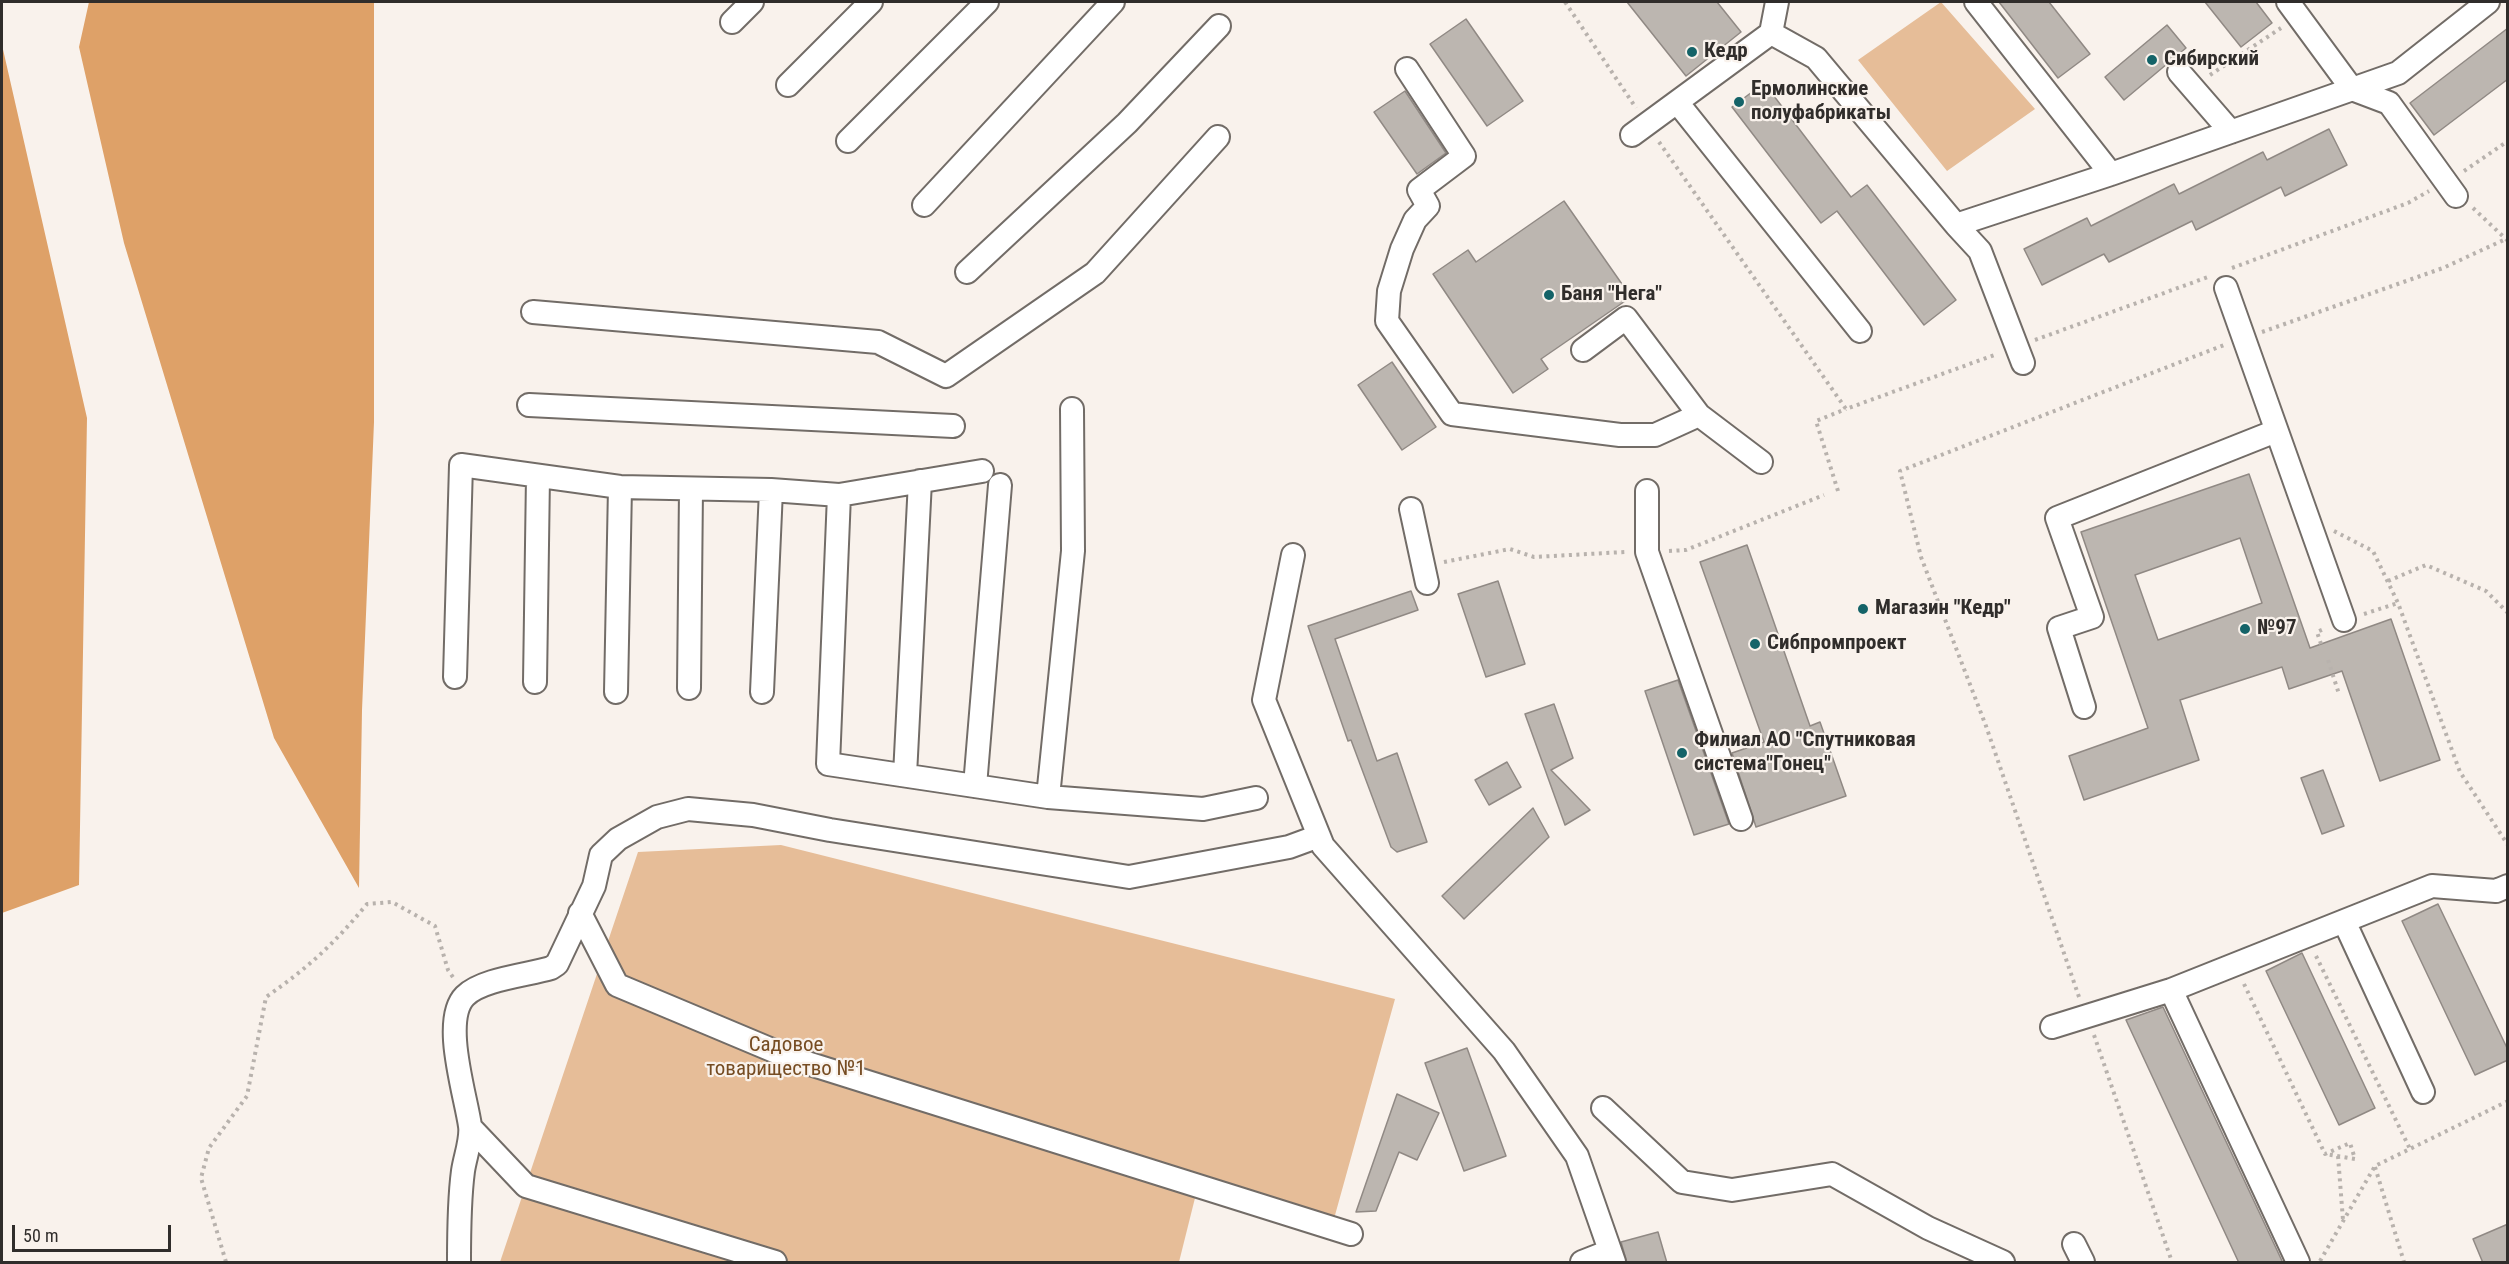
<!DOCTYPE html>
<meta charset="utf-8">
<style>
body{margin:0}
#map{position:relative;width:2509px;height:1264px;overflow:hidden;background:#f9f2ec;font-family:"Roboto Condensed",sans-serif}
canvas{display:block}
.frame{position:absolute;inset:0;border:3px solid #302d2b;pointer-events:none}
.scale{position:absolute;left:12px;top:1225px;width:159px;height:27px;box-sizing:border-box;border:3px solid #302d2b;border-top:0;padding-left:8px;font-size:18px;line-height:21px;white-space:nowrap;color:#302d2b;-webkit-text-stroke:4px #f9f2ec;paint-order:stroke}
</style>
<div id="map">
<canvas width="2509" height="1264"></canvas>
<div class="frame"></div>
<div class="scale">50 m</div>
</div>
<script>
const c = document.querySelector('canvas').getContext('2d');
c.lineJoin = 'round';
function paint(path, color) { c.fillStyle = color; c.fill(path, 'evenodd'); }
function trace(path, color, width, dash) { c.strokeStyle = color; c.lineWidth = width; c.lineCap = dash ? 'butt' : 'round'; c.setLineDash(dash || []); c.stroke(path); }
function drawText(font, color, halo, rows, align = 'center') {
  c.font = font + ' "Roboto Condensed",sans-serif'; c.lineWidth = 4.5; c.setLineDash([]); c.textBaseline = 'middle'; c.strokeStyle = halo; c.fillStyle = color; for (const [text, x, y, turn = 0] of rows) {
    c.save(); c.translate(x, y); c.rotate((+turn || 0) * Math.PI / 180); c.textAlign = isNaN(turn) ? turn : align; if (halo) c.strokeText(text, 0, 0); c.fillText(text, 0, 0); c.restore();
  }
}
paint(new Path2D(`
 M1941,2L2035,109L1947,171L1858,60Z
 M781,845L1395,999L1332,1226L1198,1186L1179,1262H500L638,852Z`), '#e6bd98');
paint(new Path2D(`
 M89,2H374V422L362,710L359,888L274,738L124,243L79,47Z
 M2,45L87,418L79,885L2,913Z`), '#dea168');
const building = new Path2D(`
 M1627,2H1717L1741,32L1686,76Z
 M1999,2H2049L2090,54L2058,78Z
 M2205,2H2256L2272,23L2241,47Z
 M1466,19L1523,101L1487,126L1430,44Z
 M2167,25L2186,48L2124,100L2105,77Z
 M2508,28V79L2434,135L2410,103Z
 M1764,83L1851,197L1867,185L1956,300L1924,325L1837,211L1821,223L1732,107Z
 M1405,91L1446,153L1417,174L1374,112Z
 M2329,129L2347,165L2285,196L2281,187L2196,230L2192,221L2109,262L2104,254L2042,285L2024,249L2087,218L2091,226L2174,184L2179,194L2263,152L2267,160Z
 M1564,201L1631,297L1541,359L1548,369L1513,393L1433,274L1468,250L1476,262Z
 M1392,362L1436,427L1402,450L1358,385Z
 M2249,474L2310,648L2391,619L2440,760L2380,781L2342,671L2289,689L2282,667L2180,700L2199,760L2084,800L2069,756L2148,728L2081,532ZM2240,538L2262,603L2158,640L2135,575Z
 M1747,545L1810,726L1820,722L1846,796L1756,827L1732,753L1764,742L1700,562Z
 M1498,581L1525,664L1486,677L1458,594Z
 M1411,591L1418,610L1335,639L1377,761L1397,753L1427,842L1397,852L1391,847L1351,740L1348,741L1308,626Z
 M1678,680L1729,824L1694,835L1645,691Z
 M1554,704L1573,758L1551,770L1590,810L1565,825L1525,714Z
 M1507,762L1521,787L1489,805L1475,780Z
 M2323,770L2344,826L2322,834L2301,778Z
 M1533,808L1549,837L1464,919L1442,896Z
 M2438,904L2508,1050V1060L2475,1075L2402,921Z
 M2302,953L2375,1108L2339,1125L2266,971Z
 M2163,1007L2283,1263H2239L2126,1020Z
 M1467,1048L1506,1156L1464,1171L1425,1063Z
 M1397,1094L1439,1113L1417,1160L1399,1152L1376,1211L1356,1212Z
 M2508,1224V1263H2483L2473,1239Z
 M1658,1232L1667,1263H1627L1621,1242Z`);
paint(building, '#bcb6b0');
trace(building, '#908984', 1.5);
const minor = new Path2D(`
 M1976,2L2111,174
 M2288,2L2352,89L2389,103L2456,196
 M732,22L752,2
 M1771,33L1777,2
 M1407,69L1464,156L1419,190L1428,206L1415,220L1402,249L1389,291L1387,321L1452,414L1620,435H1655L1699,415
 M2179,72L2231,132
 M788,85L871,2
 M1677,102L1860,331
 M1632,135L1771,33L1816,58L1956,225
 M848,141L987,2
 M924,205L1113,2
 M967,272L1127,123L1219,26
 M2226,288L2344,620
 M533,312L878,342L946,376L1095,273L1218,137
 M1583,350L1626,318L1699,415L1761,462
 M2023,363L1980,251L1956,225L2111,174L2398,73L2488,2
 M529,405L953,426
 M1647,491V552L1741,819
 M839,495L828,764L1048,797L1073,551L1072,409
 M1411,509L1427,583
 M1293,555L1264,700L1323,846L1504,1051L1577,1156L1614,1262
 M455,677L461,465L620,487L771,490L839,495L982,471
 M535,682L538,476
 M689,688L691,489
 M616,692L620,487
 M762,692L771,490
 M2084,707L2059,628L2092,617L2057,518L2276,431
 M905,775L920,481
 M975,786L1000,485
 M1048,797L1203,809L1256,798
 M580,913L617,985L791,1058L1351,1234
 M2344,921L2423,1092
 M2171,990L2298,1262
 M2052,1027L2171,990L2432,886L2496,891L2508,886
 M1603,1108L1682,1182L1732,1190L1832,1174L1928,1228L2003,1262
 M471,1128L526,1186L775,1262
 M2074,1244L2083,1262
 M459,1262C459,1232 459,1201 463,1171C465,1157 472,1139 470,1126C466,1096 441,1020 465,996C482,979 528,975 551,968L557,964L594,886L601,855L618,839L657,817L688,809L753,815L830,830L1129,877L1289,847L1319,836
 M1582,1262L1610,1251`);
trace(minor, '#726c67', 26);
trace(new Path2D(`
 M1565,2L1636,108
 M2210,75L2281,28
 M1659,142L1846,409L1997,354
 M2464,171L2508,141
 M2473,208L2508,241
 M2232,268L2408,203L2429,191
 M2262,332L2443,268L2508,238
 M2035,340L2208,277
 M1838,491L1816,421L1846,409
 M2334,531L2373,551L2398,603L2460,772L2508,845
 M1669,551L1686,550L1824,495
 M1444,562L1510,549L1534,557L1625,552
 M2388,581L2426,565L2486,591L2508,613
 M2364,614L2398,603
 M2321,644L2317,632L2326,628
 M2328,660L2339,694
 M2316,956L2410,1149
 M2244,984L2325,1154L2350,1143L2355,1159L2325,1154
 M2079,997L1986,726L1921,557L1900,471L2224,345
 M2094,1035L2172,1262
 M2338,1156L2343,1220
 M2375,1167L2404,1262
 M2320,1261L2375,1166L2508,1101
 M226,1262L201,1178L209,1148L247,1096L266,997C309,967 333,945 367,904L392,902L435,926L448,970L455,980`), '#b8b2ad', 4, [3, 4.5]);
trace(minor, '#fff', 22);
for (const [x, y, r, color] of [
 [1692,52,6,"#146368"],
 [2152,60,6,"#146368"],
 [1739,102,6,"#146368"],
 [1549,295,6,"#146368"],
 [1863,609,6,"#146368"],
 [2245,629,6,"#146368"],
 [1755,644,6,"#146368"],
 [1682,753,6,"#146368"]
]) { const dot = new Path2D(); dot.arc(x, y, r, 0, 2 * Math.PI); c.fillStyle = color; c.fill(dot); trace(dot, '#f9f2ec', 2); }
drawText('bold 21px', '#302d2b', '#f9f2ec', [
 ["Кедр",1704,52],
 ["Сибирский",2164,60],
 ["Ермолинские",1751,90],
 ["полуфабрикаты",1751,114],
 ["Баня \"Нега\"",1561,295],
 ["Магазин \"Кедр\"",1875,609],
 ["№97",2257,629],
 ["Сибпромпроект",1767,644],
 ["Филиал АО \"Спутниковая",1694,741],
 ["система\"Гонец\"",1694,765]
], 'left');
drawText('21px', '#764c22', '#f9f2ec', [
 ["Садовое",786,1046],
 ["товарищество №1",786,1070]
]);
</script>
